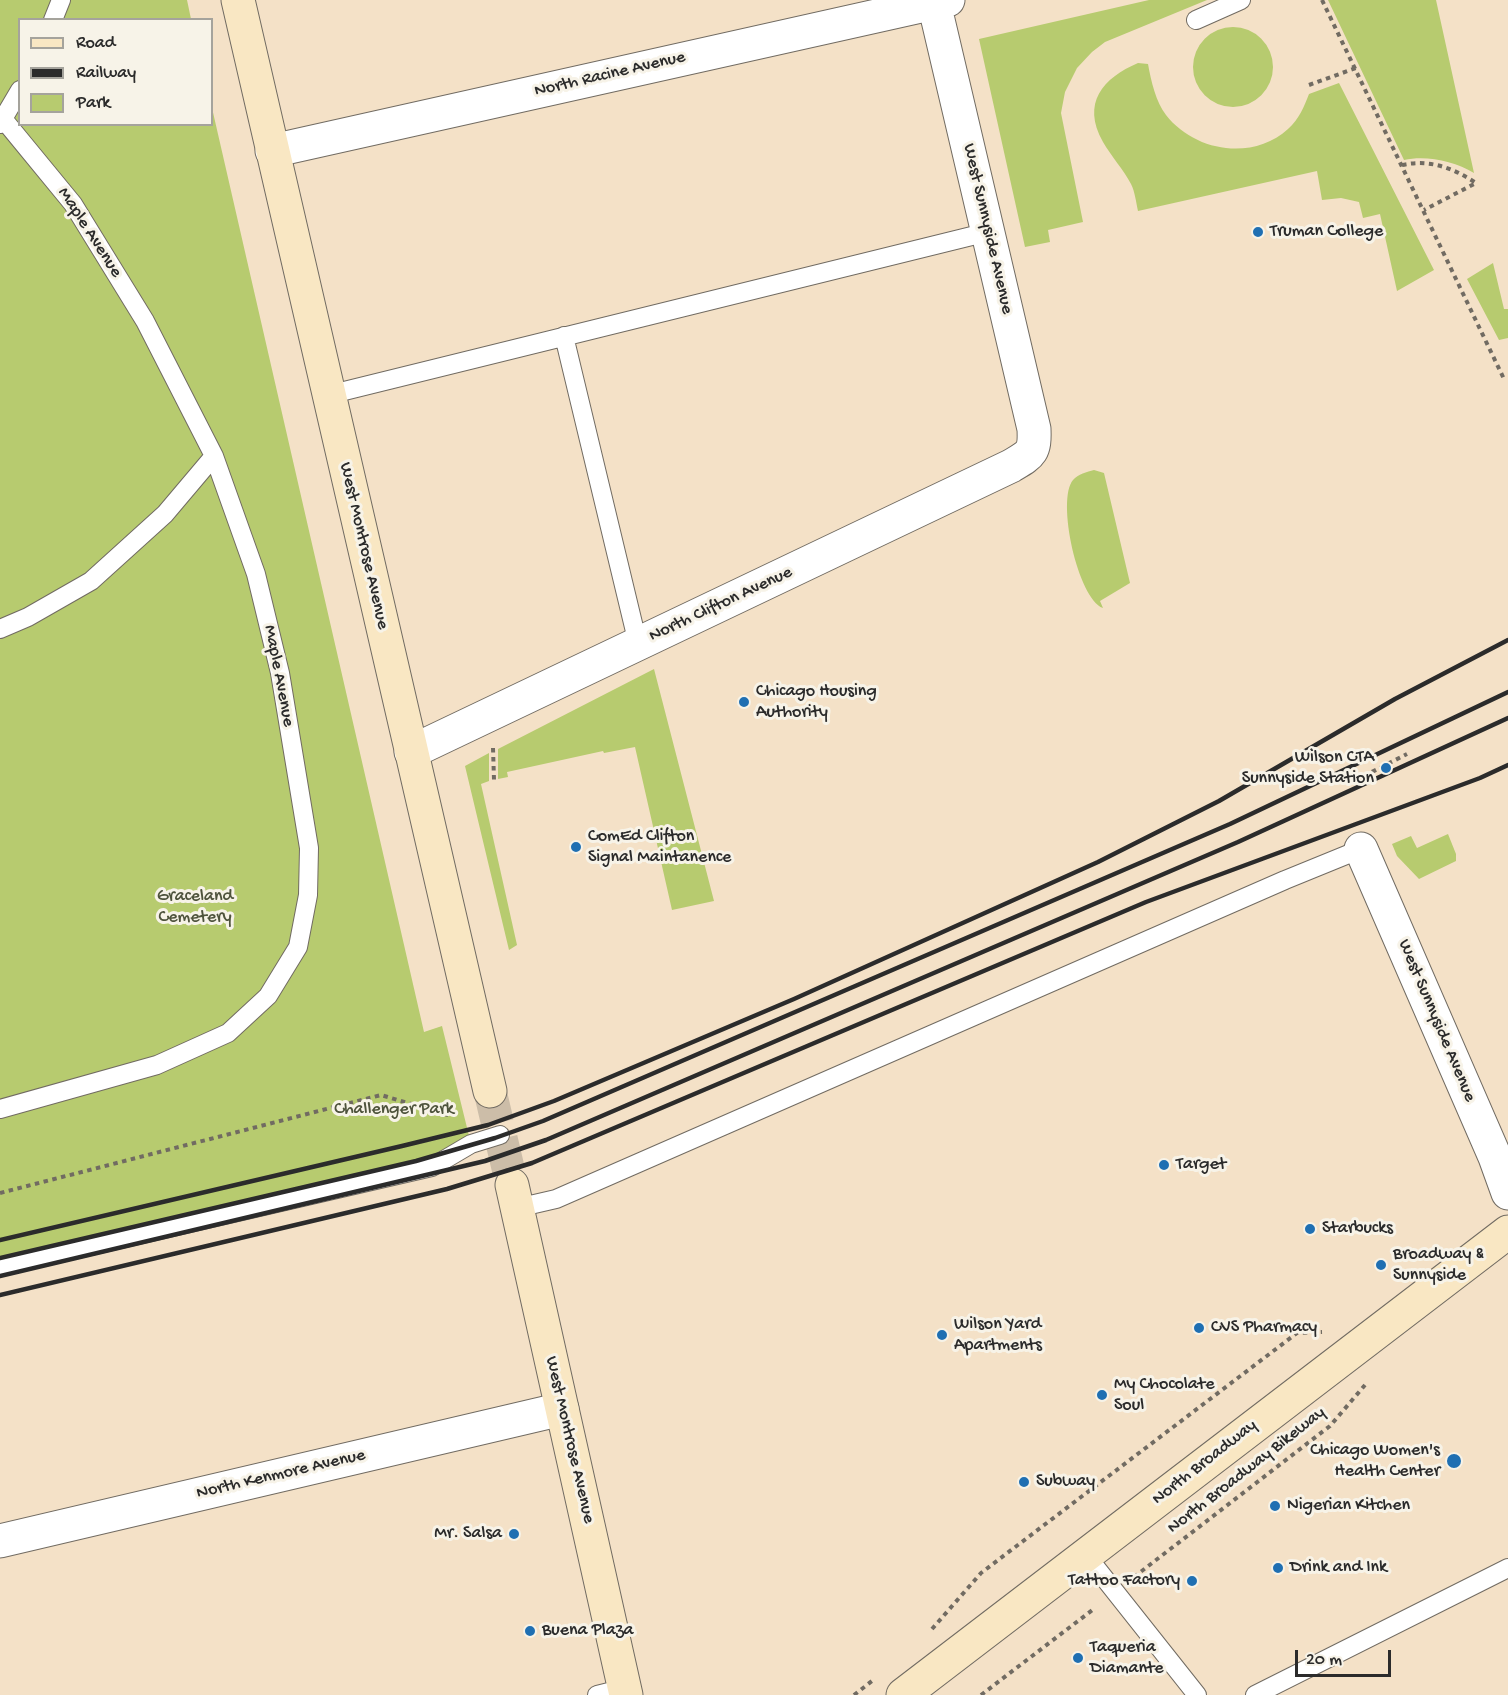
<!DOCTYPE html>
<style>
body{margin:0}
#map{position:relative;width:1508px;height:1695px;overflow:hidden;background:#f4e1c7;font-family:"Gochi Hand",sans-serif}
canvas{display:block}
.legend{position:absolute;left:18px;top:18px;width:195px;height:108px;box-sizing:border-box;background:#f7f3e8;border:2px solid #a5a39c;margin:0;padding:8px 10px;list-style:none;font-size:18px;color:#2b2b2b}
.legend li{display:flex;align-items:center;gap:12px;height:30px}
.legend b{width:30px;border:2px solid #a5a39c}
.scale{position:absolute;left:1295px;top:1650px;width:96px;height:27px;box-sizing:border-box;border:3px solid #2b2b2b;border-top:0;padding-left:8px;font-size:18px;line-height:21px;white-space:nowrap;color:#2b2b2b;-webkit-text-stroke:4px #f7f3e8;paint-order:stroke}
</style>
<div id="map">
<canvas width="1508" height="1695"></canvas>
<ul class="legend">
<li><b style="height:8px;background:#f9e7c3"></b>Road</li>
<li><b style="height:8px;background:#2b2b2b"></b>Railway</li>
<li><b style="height:16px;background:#b7cb6f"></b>Park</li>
</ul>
<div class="scale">20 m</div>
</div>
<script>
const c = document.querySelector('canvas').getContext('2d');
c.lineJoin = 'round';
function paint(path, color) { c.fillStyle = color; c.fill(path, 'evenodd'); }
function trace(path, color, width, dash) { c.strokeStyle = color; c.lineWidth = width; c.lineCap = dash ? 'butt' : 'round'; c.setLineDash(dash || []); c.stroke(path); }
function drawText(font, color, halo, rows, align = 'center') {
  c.font = font + ' "Gochi Hand",sans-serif'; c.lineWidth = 6; c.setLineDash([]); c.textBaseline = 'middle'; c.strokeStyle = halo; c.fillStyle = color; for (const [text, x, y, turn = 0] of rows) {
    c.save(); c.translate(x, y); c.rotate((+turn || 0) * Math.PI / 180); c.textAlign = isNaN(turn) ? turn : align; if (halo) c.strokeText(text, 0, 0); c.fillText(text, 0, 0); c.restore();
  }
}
paint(new Path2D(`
 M0,0H187L191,19L20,20V124H212V108L424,1032L442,1026L471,1144L459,1152L0,1267Z
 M1149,0H1207L1105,42L1092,52L1077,68L1065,92L1061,113L1083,222L1048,230L1050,242L1025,247L979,39Z
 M1328,0H1436L1474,173C1454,161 1426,155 1404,160Z
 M1193 67a40 40 0 1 1 80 0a40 40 0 1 1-80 0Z
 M1138,63L1148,64C1151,81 1156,102 1166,115C1195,152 1253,161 1288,129C1299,119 1304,107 1309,94L1339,83L1434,270L1397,291L1380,214L1363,218L1359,202L1341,198L1322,200L1317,171L1138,211C1136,202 1135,192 1131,184C1123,169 1111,156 1103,142C1081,103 1103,78 1138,63Z
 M1493,263L1504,309H1508V338L1499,340L1467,279Z
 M1094,470L1104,473L1130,583L1100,601L1103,608C1078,599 1056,500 1073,480C1078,474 1087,472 1094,470Z
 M654,669L714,901L672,910L635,747L604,753L603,751L507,772L508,777L498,779V749Z
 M489,753V781L481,784L517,945L509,950L465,766Z
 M1448,834L1456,854V861L1419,879L1397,856L1392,844L1411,836L1417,848Z`), '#b7cb6f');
trace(new Path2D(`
 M490,1091L512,1185`), '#ccbda8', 33, [33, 16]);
const lane = new Path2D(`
 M53,20L61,0
 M1196,20L1241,0
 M0,124L20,90
 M564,336L638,644
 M328,395L988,232
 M0,629L28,617L91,581L165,514L214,456
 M0,1109L157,1065L228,1033L268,996L298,947L308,895L309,848L280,673L256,574L214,456L145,321L73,204L4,120
 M517,1208L556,1199L1285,880L1361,849
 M0,1267L432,1167L471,1144L500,1135
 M1086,1555L1197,1695
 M597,1695L625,1688
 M1255,1695L1508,1568`);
const street = new Path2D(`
 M272,151L948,0
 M411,752L1011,466C1031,454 1035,453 1034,429L934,3
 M1361,849L1495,1157L1508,1193
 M0,1541L562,1409`);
const secondary = new Path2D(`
 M238,0L490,1091
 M512,1185L626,1695
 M903,1695L1508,1232`);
trace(lane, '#716b62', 20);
trace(street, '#716b62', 35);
trace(secondary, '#716b62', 35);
trace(new Path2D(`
 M1322,0L1504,379
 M1309,85L1356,68
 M1402,165C1430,159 1453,168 1476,183L1424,210
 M493,748L494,780
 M1364,776L1407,754
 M0,1193L381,1095L451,1116
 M1134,1577L1330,1426L1365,1385
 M932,1629L981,1573L1297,1333L1322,1332
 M854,1695L872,1681
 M981,1695L1095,1608`), '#716b62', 4, [4.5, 4.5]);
trace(lane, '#fff', 18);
trace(street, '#fff', 33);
trace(secondary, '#f9e7c3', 33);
trace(new Path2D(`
 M0,1240L402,1146L488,1125L554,1101L794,999L1098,862L1219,801L1395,699L1508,640
 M0,1258L416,1161L495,1138L543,1121L1230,824L1508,692
 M0,1276L485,1161L546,1140L1238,842L1508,718
 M0,1295L447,1189L532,1163L1146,902L1480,778L1508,765`), '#2b2b2b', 4.5);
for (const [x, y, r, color] of [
 [1258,232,6,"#1f6fb2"],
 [744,702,6,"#1f6fb2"],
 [1386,768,6,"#1f6fb2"],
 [576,847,6,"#1f6fb2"],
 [1164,1165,6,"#1f6fb2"],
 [1310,1229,6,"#1f6fb2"],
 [1381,1265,6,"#1f6fb2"],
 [1199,1328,6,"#1f6fb2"],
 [942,1335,6,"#1f6fb2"],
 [1102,1395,6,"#1f6fb2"],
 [1454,1461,8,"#1f6fb2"],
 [1024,1482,6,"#1f6fb2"],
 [1275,1506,6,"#1f6fb2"],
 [514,1534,6,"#1f6fb2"],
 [1278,1568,6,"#1f6fb2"],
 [1192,1581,6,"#1f6fb2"],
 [530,1631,6,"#1f6fb2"],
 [1078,1658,6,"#1f6fb2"]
]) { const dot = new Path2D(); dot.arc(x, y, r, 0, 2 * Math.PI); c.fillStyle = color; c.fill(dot); trace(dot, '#f7f3e8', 2); }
drawText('18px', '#2b2b2b', '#f7f3e8', [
 ["North Racine Avenue",610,75,-13],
 ["West Sunnyside Avenue",987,229,77],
 ["Maple Avenue",89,233,57],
 ["West Montrose Avenue",363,546,77],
 ["North Clifton Avenue",721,605,-25],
 ["Maple Avenue",278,676,79],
 ["West Sunnyside Avenue",1436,1021,67],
 ["West Montrose Avenue",569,1440,77],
 ["North Broadway",1205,1463,-38],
 ["North Broadway Bikeway",1247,1471,-38],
 ["North Kenmore Avenue",281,1475,-13]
]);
drawText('18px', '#2b2b2b', '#f7f3e8', [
 ["Truman College",1270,232],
 ["Chicago Housing",756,692],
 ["Authority",756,713],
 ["Wilson CTA",1374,758,"right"],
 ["Sunnyside Station",1374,779,"right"],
 ["ComEd Clifton",588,837],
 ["Signal Maintanence",588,858],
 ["Target",1176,1165],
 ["Starbucks",1322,1229],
 ["Broadway &",1393,1255],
 ["Sunnyside",1393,1276],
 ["Wilson Yard",954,1325],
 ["Apartments",954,1346],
 ["CVS Pharmacy",1211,1328],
 ["My Chocolate",1114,1385],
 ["Soul",1114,1406],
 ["Chicago Women's",1440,1451,"right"],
 ["Health Center",1440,1472,"right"],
 ["Subway",1036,1482],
 ["Nigerian Kitchen",1287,1506],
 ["Mr. Salsa",502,1534,"right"],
 ["Drink and Ink",1290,1568],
 ["Tattoo Factory",1180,1581,"right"],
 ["Buena Plaza",542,1631],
 ["Taqueria",1090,1648],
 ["Diamante",1090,1669]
], 'left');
drawText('18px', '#4e533c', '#f7f3e8', [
 ["Graceland",195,897],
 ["Cemetery",195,918],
 ["Challenger Park",394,1110]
]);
</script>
